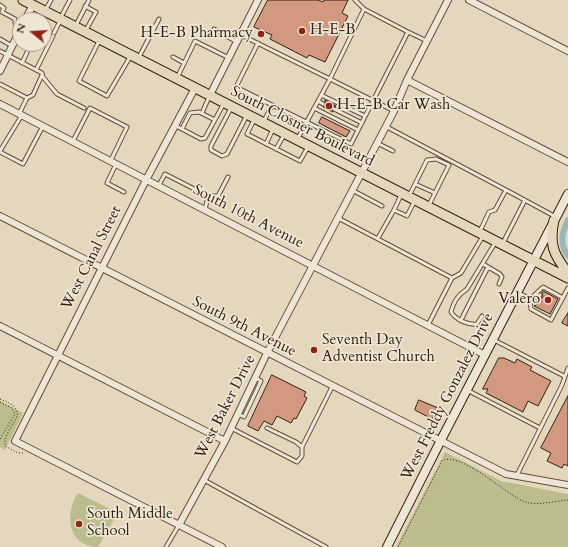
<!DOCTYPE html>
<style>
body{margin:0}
#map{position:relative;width:568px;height:547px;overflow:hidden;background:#e5d7bd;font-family:Cardo,serif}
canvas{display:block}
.north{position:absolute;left:12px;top:12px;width:40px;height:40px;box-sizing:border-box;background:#eee5d4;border:1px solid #a39786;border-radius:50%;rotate:288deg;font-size:11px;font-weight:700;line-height:16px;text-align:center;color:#322112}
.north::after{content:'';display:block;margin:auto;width:14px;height:18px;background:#8f2418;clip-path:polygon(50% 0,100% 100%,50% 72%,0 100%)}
</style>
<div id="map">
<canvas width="568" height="547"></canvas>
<div class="north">N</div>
</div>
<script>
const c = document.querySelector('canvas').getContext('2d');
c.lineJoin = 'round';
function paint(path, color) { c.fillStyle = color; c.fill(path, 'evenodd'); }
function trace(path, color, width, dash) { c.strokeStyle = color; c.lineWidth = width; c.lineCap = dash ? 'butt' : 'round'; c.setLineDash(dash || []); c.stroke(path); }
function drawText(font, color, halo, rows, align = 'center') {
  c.font = font + ' Cardo,serif'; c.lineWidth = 3.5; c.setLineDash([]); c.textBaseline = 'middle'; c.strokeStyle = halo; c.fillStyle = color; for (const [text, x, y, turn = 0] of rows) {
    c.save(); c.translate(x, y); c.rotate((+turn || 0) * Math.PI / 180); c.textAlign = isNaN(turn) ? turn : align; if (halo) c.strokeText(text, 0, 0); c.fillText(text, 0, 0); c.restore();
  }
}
paint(new Path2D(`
 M0,401L23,413L5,450L0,447Z
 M445,452L501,481L568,494V547H396Z
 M78,493L114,511L116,516L98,547C68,547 64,514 78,493Z`), '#bdbc8c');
trace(new Path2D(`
 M568,220C562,232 559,244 568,256`), '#99b7ba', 6);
const building = new Path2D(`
 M268,0H318L323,2L324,0H348L342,13L348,16L325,62L309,55L307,58L270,39L272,35L254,27Z
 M325,100L336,106L332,107L333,112L323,107L326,105Z
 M322,117L350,131L346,137L319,123Z
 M543,291L558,299L550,314L534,306L538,304V300L543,297L542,292Z
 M568,313V326L562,323Z
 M499,358H504L515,363L517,359L532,367L530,370L551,381L538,406L528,401L523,412L486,393L488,389H483Z
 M272,375L306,392L304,396L307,398L296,419L294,418L291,423L277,416L272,425L264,421L258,431L248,426Z
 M568,396V466L564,464L562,468L547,461L551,453L541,448Z
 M419,400L438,408L432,419L415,410Z`);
paint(building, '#d29980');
trace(building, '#322112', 1);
const service = new Path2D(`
 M355,0L364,9L330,79L394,111
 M0,5L4,8L2,12L15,19V23L20,26
 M85,6L96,12L86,30
 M364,9L408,32
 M45,11L51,0
 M61,17L70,0
 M76,25L89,0
 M214,29L237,42
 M54,33L60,21
 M241,35L330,79L298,138
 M0,39L12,46
 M99,41L79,81L107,96L130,57
 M258,43L236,87L272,105
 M0,51L42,73L43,77L57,94L84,108
 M139,57L159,19
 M173,57L184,63
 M22,63L31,44
 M36,70L53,36
 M177,78L195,41L229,58
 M0,84L27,98L19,114
 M321,95L365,116
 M27,98L33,95L42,75
 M318,101L323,104
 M231,108L211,146V150L222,156L227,154L247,115
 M314,108L358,130
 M334,109L362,123
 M202,113L209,97
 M254,120L247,134L300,161L308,147
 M264,121L272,105L351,144L408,32L427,41
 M176,126L201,139L205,138L224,103
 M385,126L506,190
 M182,129L190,113L199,112L215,120
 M73,141L90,108L127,127L111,160
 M377,143L393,151
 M266,144L273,129
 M276,149L284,135
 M0,151L22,115
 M0,152L23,164L43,126
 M116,164L107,183L124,192
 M415,184L435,193
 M159,185L165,174L208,196L205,210
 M352,190L382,206
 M208,196H218L228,177
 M409,196L427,160L436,159L449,165L429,205
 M394,210L401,195
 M338,218L452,278L428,325
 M480,231L489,212L495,210L506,190L556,217
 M378,238L394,210L407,216L414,202
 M503,243L525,200
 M483,264L500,274L502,277L499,284
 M452,278L461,273L483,236
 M519,293L530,299L531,309L551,320L568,288
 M532,298L540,295
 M530,299L543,287L563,298
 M530,299L536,302
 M482,316L477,324C468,325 456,320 451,312C454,301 458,295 467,289L495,243
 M461,320L488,267
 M494,340L564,376
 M467,390L540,428
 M238,414L244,417L261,381L256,378
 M231,428L297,462L302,456V447L332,387
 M267,428L296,442L302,447
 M517,475L562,385L568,368
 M204,480L326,547
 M166,547L179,525`);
const minor = new Path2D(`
 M469,0L568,51
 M25,20L33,5
 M0,71L20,30
 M407,80L568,162
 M195,88L146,180L15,441L222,547
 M210,95L258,0
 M0,104L485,355
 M0,216L506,474L568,485
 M0,326L225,441
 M179,525L225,441L267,353L394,111L407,80L448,0`);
const secondary = new Path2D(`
 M387,547L440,442L568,194`);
const primary = new Path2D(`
 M23,0L568,278
 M554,220C549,244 553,254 568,273`);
trace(service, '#5f4e3d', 5);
trace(minor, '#5f4e3d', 8);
trace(secondary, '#322112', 10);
trace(primary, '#322112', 11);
trace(new Path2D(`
 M0,399C37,413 3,424 5,446L18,453H24
 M0,402L12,408L15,414L0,439
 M398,547L442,461C459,450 507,495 525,502C538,506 554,501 568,500`), '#322112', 1, [1, 2]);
trace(service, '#eee5d4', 3);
trace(minor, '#eee5d4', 6);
trace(secondary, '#eee5d4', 8);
trace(primary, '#e5d7bd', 9);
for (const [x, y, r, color] of [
 [302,31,4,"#8f2418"],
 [261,34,4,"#8f2418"],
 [329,106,4,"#8f2418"],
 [548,300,4,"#8f2418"],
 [314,350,4,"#8f2418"],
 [79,524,4,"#8f2418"]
]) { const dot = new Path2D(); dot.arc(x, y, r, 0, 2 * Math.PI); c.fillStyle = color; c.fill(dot); trace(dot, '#eee5d4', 1.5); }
drawText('15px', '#322112', '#eee5d4', [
 ["H-E-B",310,31],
 ["H-E-B Pharmacy",253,34,"right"],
 ["H-E-B Car Wash",337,106],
 ["Valero",540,300,"right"],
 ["Seventh Day",322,341],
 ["Adventist Church",322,358],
 ["South Middle",87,515],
 ["School",87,532]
], 'left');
drawText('15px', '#322112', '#eee5d4', [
 ["South Closner Boulevard",302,127,27],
 ["South 10th Avenue",248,217,27],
 ["West Canal Street",92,258,-63],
 ["South 9th Avenue",244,327,27],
 ["West Freddy Gonzalez Drive",448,397,-63],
 ["West Baker Drive",226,407,-63]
]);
</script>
